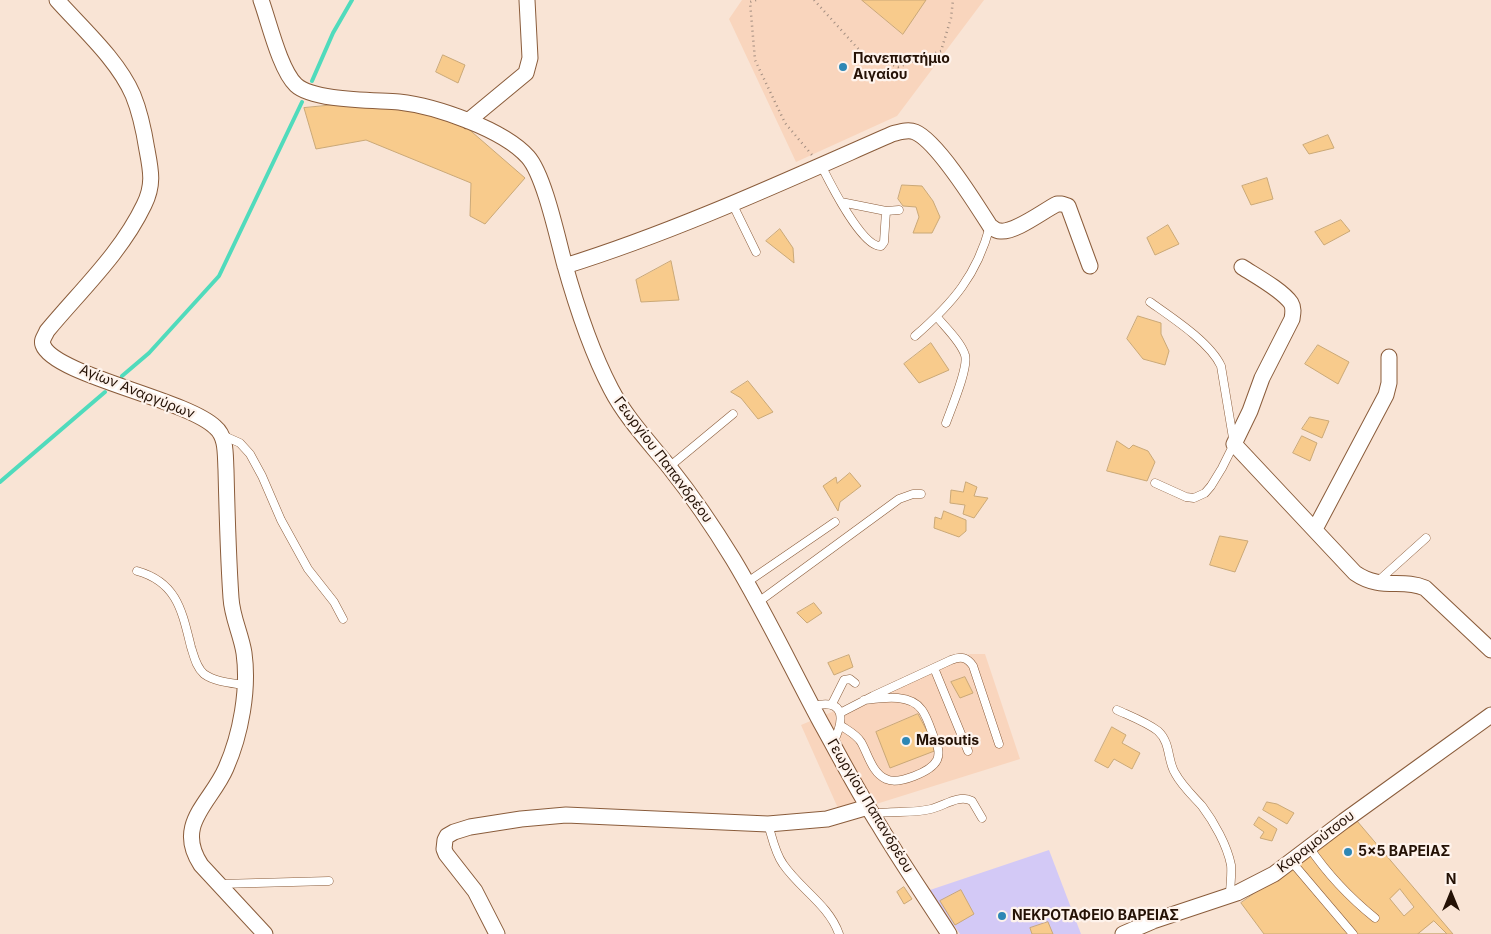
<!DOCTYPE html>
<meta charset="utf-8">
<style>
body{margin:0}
#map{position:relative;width:1491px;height:934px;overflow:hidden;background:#f9e4d5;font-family:Inter,sans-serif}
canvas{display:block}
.north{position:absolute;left:1426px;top:869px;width:50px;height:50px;-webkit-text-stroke:4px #fef3ec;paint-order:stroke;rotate:0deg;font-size:14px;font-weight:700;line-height:20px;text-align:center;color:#241105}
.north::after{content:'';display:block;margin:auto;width:18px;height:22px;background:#241105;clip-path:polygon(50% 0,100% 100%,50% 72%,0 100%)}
</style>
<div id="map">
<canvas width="1491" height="934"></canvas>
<div class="north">N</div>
</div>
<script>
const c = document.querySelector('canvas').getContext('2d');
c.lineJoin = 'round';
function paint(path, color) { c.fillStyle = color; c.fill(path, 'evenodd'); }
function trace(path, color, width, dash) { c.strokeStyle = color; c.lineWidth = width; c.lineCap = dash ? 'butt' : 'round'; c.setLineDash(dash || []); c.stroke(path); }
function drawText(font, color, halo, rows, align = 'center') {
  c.font = font + ' Inter,sans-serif'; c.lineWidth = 4.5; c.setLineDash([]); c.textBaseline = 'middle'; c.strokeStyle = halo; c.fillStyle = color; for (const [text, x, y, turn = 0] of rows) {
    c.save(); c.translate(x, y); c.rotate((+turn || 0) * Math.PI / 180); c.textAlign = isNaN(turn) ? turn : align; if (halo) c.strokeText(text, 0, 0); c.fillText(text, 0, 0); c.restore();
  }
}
paint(new Path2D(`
 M742,0H984L897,116L796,162L729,19Z
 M970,654H985L1020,759L841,815L801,725Z`), '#f9d5bd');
paint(new Path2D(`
 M1049,850L1081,934H960L930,890Z`), '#d3c9f6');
trace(new Path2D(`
 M312,81L333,33L352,0
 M122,376L149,353L219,276L302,102
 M0,482L105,392`), '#50dbbc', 4);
const building = new Path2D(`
 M862,0H926L903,34Z
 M443,55L465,65L458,83L436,72Z
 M373,101L457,119L525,178L485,224L470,216L471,183L366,140L316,149L304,108Z
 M1328,135L1334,148L1309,154L1303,145Z
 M1267,178L1273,199L1251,205L1242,186Z
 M902,185L922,186L933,201L940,217L932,233H913L919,217L916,207L903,206L898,199Z
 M1341,220L1350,231L1324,245L1315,232Z
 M1168,225L1179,244L1155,255L1147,238Z
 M780,229L793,248L794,263L766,241Z
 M671,261L679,300L641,302L636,280Z
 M1138,316L1161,323V334L1169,351L1165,365L1143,359L1127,339Z
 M931,343L949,370L919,383L904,364Z
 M1318,345L1349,362L1338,384L1305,364Z
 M748,381L773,412L758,419L741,398L731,392Z
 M1310,417L1329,421L1322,438L1302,429Z
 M1302,436L1317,443L1310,461L1293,453Z
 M1117,441L1129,449L1133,445L1148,451L1155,462L1147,481L1107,471Z
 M850,473L861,486L840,502L838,511L823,486L836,477L837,483Z
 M966,482L977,487L974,496L988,498L974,518L963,514L965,505L950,503L951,490L963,492Z
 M944,511L966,520V531L959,537L934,528L935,517L941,519Z
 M1220,536L1248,541L1235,572L1210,565Z
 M814,603L822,613L807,623L797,613Z
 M849,655L853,667L834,675L828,663Z
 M965,677L973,693L960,698L951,682Z
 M918,714L937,750L890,768L876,732Z
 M1112,727L1126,735L1122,743L1140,753L1132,769L1114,759L1108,768L1095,761Z
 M1267,802L1277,804L1294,813L1287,824L1263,810Z
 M1259,817L1277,829L1272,841L1260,838L1264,832L1254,825Z
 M1357,821L1453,934H1264L1241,903Z
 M904,887L912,899L904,904L897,892Z
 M1400,889L1414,907L1404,916L1390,899Z
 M961,890L974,914L955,925L940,901Z
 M1434,921L1447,934H1418Z
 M1048,922L1053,934H1032L1030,928Z`);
paint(building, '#f8cb8c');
trace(building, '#caa877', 1);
const service = new Path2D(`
 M821,165C829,181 862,248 881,246L884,242L886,211L899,210
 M841,202L886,211
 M732,203L756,252
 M1150,302C1171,317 1210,342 1221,366L1234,444L1222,468L1211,486L1205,493L1194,498L1186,497L1155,483
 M937,317C946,328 961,342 965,355C969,367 951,409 946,423
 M915,336C953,303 977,275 990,226
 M222,435L240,443L250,454L262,476L281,520L308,569L334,602L343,619
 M669,467L733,414
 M137,571C177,582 182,611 191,647C194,656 196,667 204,674C215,682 232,683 244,685
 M1377,582L1426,538
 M746,583L835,522
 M757,603L899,499L913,494H921
 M934,668L968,751
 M832,704L844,680L850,679L855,683
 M813,706C847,698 844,721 833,743
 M1117,710C1130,716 1146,722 1158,731C1171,743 1167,760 1175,773C1182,786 1193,796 1202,806C1214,822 1227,845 1231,865C1232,875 1230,885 1230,896
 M840,713L873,696L951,660C961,656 967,657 973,666L999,744
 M840,725C847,730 856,734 861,742C868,754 872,773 886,779C898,785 931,772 937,760C941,751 936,743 933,735C930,727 927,717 922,710C910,693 882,698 864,700
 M872,814C892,810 911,814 931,809C944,806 959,794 972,801L982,818
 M768,824C772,837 775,853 783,864C800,889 829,905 839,934
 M1309,847C1328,875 1349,897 1375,918
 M1291,861L1353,934
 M220,884L329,881`);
const minor = new Path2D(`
 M57,0C82,28 118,60 133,95C140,112 144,131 147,150C151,171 154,185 144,205C121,253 81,290 47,331C45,336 41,340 43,345C54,375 186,399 215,427C227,437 225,455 226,470C227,512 228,555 231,598C232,617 241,634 244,653C249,689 241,734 226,768C211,803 174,824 201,865L265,934
 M261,0C269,22 280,70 296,85C313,101 375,100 399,102C435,106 503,129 528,157C544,175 557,236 564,262C576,305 590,349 611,389C626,418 650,443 670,468C693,497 714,528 733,559C765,612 792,669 821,723C840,757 858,792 879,825C901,862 926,898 949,934
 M468,121L526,73L530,58L527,0
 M565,266C677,231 785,181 892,134C900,132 908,129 915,132C937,141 976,204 990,226C993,228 996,231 1000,231C1015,233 1043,211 1057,204H1062L1068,206L1090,266
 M1242,267C1256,276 1282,290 1291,303C1294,308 1293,313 1292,319L1262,378L1250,411L1234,444L1355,573C1381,591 1402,578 1425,588L1491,650
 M1315,529L1386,395L1389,383V357
 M497,934L475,891L446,854L444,849L445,840L447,836L454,832L470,827L521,819L566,815L768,824L827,819L868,807
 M1123,934L1153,921L1237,893L1274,874L1344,821L1491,715`);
trace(service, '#8a5c3b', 9);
trace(minor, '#8a5c3b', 17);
trace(new Path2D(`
 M756,0L750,2L755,60L785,123L812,155
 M814,0L862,53L898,67L941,51L951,18L953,0`), '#a38e81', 2.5, [1, 4]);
trace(service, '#fff', 8);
trace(minor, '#fff', 15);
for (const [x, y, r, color] of [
 [843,67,5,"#2e87b5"],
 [906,741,5,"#2e87b5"],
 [1348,852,5,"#2e87b5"],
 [1002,916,5,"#2e87b5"]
]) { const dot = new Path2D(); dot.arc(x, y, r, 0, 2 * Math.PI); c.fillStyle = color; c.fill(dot); trace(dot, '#fef3ec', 2); }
drawText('bold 14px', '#241105', '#fef3ec', [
 ["Πανεπιστήμιο",853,59],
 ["Αιγαίου",853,75],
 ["Masoutis",916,741],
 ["5x5 ΒΑΡΕΙΑΣ",1358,852],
 ["ΝΕΚΡΟΤΑΦΕΙΟ ΒΑΡΕΙΑΣ",1012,916]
], 'left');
drawText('14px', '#241105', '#fef3ec', [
 ["Αγίων Αναργύρων",137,392,22],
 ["Γεωργίου Παπανδρέου",663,460,53],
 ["Γεωργίου Παπανδρέου",870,806,59],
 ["Καραμούτσου",1316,842,-37]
]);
</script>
